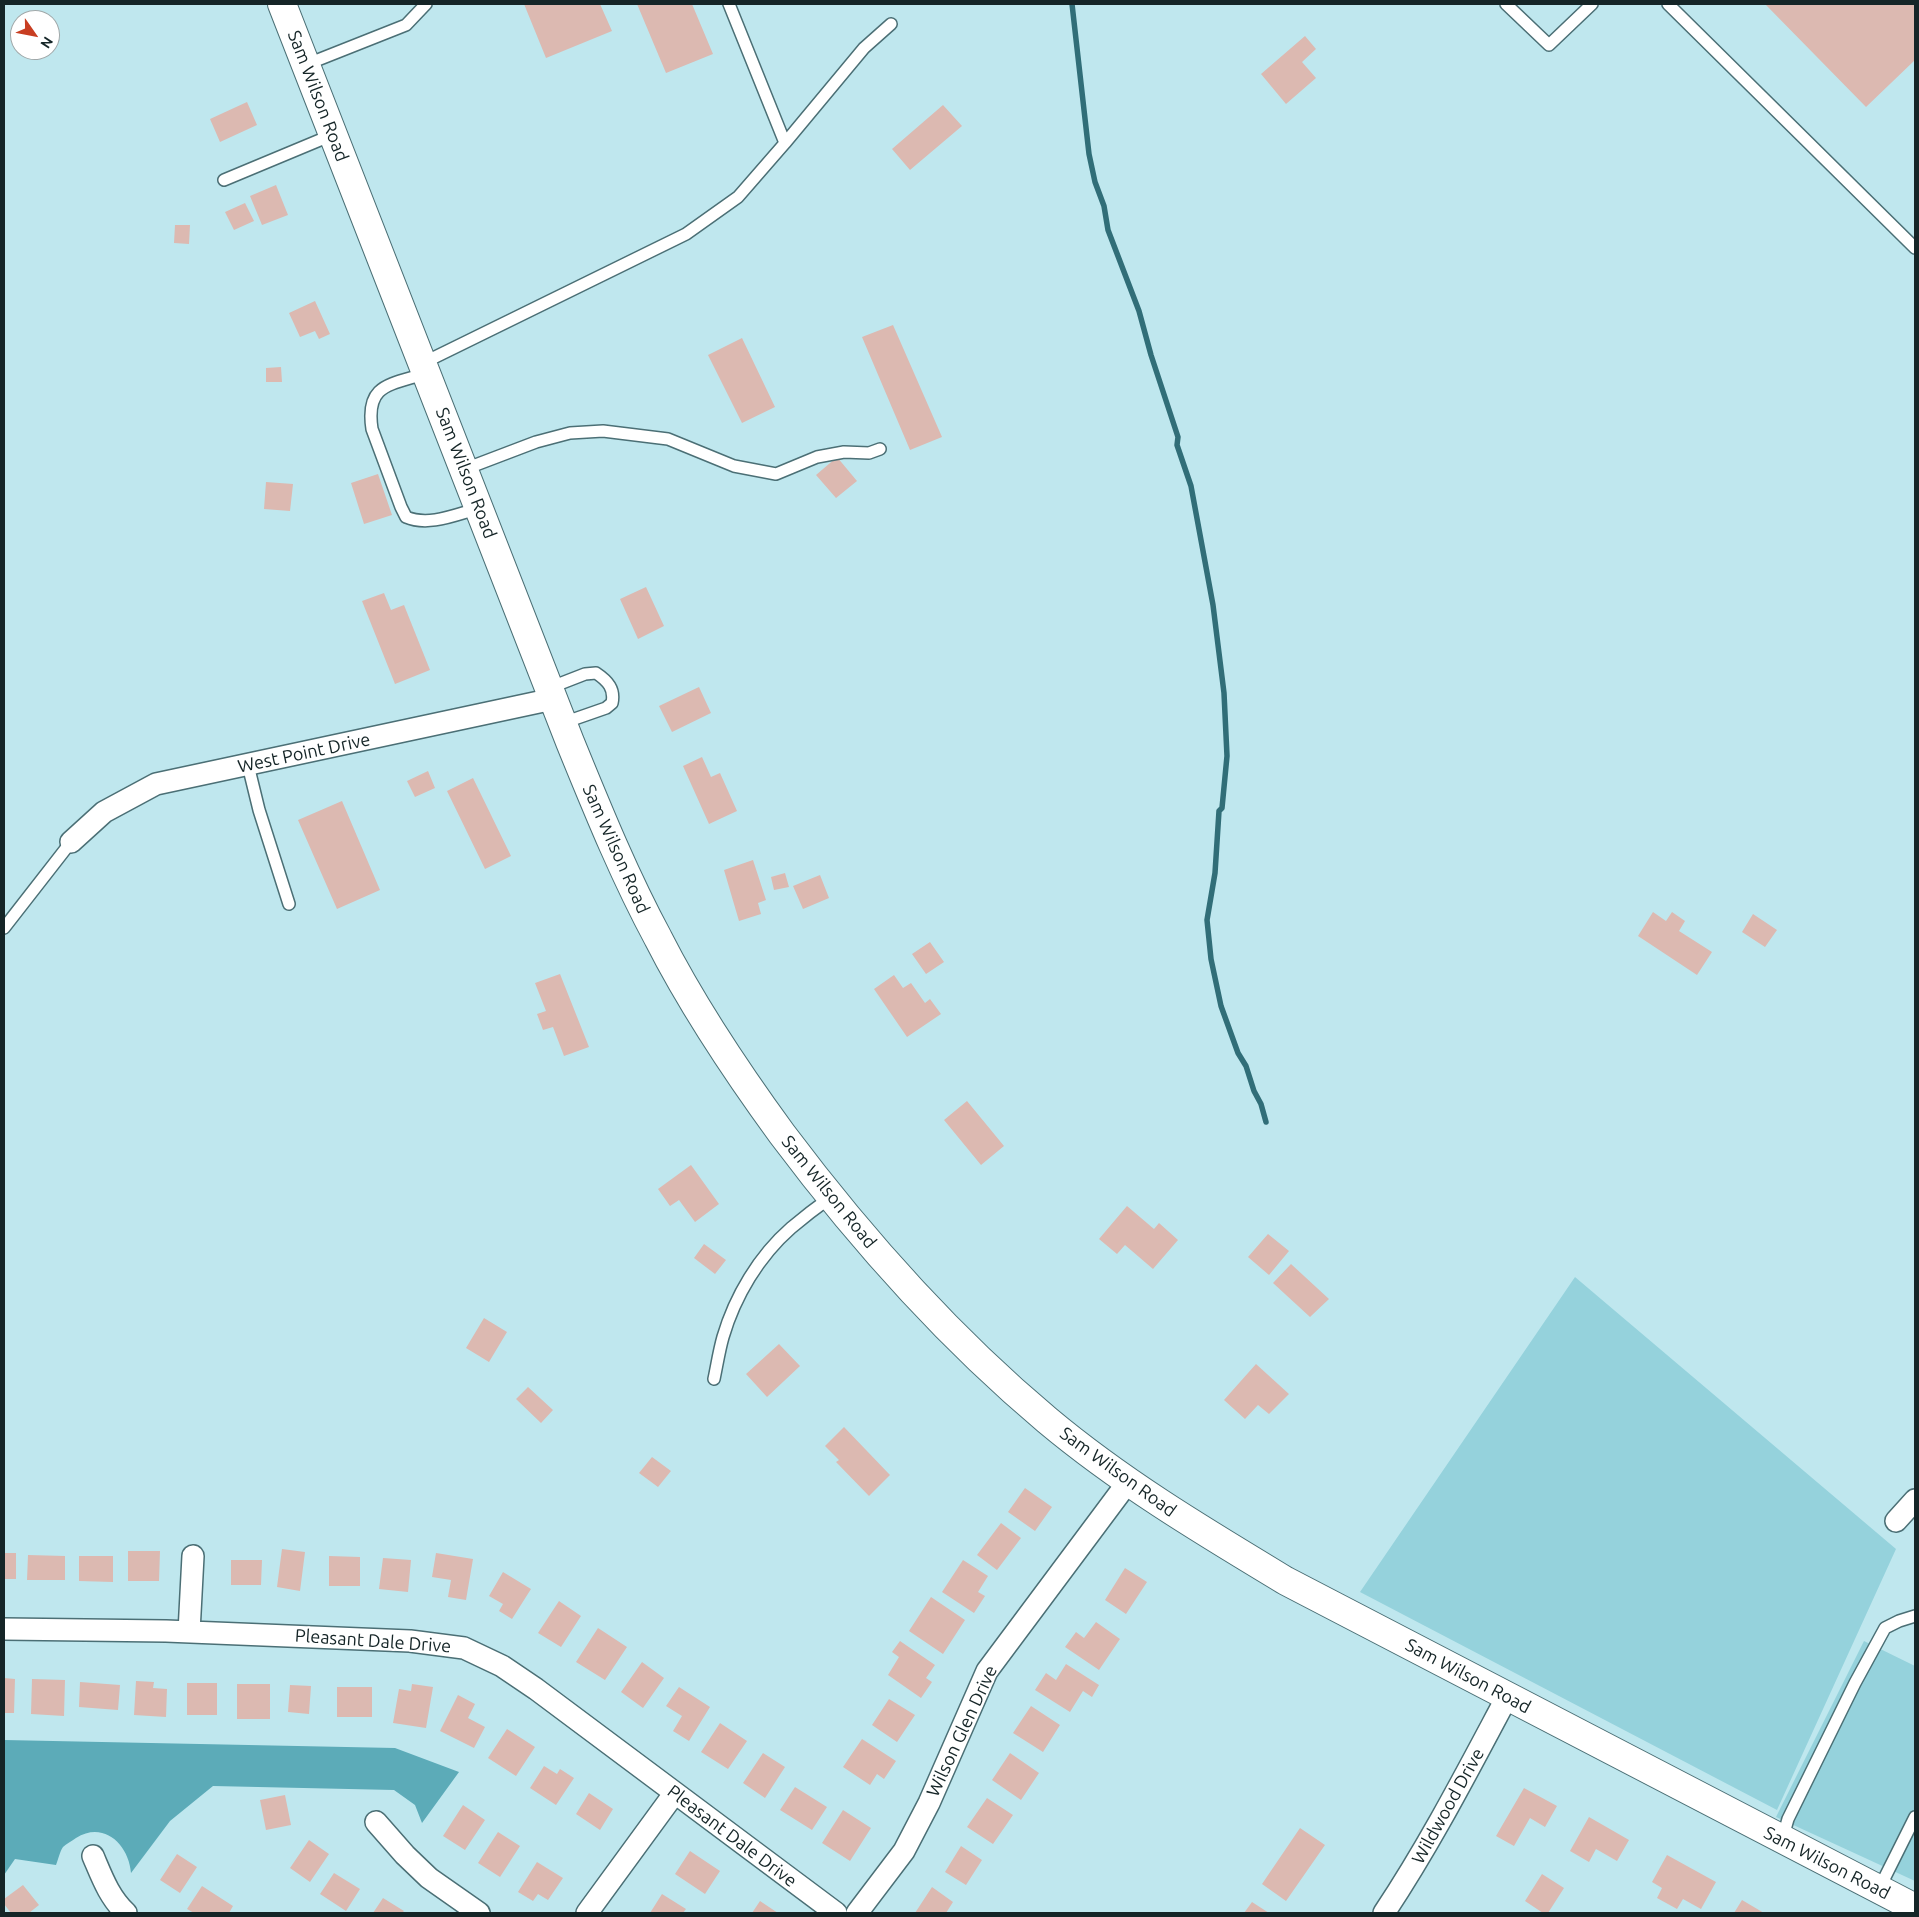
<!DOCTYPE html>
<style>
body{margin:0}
#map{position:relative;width:1919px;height:1917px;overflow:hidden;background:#bfe7ee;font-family:Ubuntu,sans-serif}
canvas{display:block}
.frame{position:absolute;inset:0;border:5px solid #152527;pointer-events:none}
.north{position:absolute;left:10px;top:10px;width:50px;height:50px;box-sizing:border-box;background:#fff;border:1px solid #a1a8a9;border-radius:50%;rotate:123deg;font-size:14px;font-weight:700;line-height:20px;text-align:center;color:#152527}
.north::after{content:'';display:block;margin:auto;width:18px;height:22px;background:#c83e22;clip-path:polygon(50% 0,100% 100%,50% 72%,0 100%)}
</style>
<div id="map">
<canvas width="1919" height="1917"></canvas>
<div class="frame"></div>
<div class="north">N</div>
</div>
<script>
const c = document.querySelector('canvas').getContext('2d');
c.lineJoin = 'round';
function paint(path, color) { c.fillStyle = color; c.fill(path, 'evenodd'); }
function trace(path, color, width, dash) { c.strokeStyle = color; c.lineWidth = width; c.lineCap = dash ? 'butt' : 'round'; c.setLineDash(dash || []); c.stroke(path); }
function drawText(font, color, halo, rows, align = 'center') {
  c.font = font + ' Ubuntu,sans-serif'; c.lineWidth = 4; c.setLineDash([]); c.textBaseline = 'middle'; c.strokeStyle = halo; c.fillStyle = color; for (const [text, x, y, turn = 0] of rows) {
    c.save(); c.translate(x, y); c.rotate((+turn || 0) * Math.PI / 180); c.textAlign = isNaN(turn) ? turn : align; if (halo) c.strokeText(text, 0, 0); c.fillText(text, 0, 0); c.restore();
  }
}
paint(new Path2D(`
 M1575,1277L1896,1549L1777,1810L1360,1592Z
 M1864,1641L1915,1666V1881L1776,1817Z`), '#95d2dc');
paint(new Path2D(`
 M4,1740L395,1748L459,1772L422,1823L415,1805L394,1790L213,1786L170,1821L131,1873C129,1845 104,1820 76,1838C72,1841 66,1844 63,1847C60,1851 58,1860 56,1865L15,1859L4,1875Z`), '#5cabb8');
trace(new Path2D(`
 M1072,4L1089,154L1095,182L1104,206L1108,230L1139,311L1151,355L1178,437L1177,445L1191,486L1213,605L1224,693L1227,756L1222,808L1219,811L1215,873L1207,920L1211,959L1221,1006L1238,1053L1246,1066L1254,1091L1261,1104L1266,1122`), '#316e78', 5.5);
paint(new Path2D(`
 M524,4H600L612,31L546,58Z
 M637,4H692L713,54L666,73Z
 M1765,4H1915V60L1866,107Z
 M1305,36L1316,49L1302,62L1316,78L1286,104L1261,74Z
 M247,102L257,125L220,142L210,119Z
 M943,105L962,126L910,170L892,149Z
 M276,185L288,215L262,225L250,196Z
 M245,203L254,221L234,230L225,212Z
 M175,225H190L189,244L174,243Z
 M315,301L330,334L319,339L315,331L300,337L289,313Z
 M893,325L942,437L910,450L862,337Z
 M742,338L775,407L742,423L708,355Z
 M281,367L282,382H266V368Z
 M837,457L857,481L836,498L816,475Z
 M378,474L392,515L364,524L351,483Z
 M266,482L293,484L290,511L264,509Z
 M646,587L664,626L638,639L620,599Z
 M384,593L391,610L404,605L430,670L395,684L362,601Z
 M699,687L711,713L672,732L659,706Z
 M702,757L711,777L720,773L737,811L709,824L683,766Z
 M428,771L435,788L415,797L407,781Z
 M473,778L511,856L485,869L447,791Z
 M342,801L380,890L337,909L298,820Z
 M753,860L766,900L758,903L761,914L739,921L724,870Z
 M785,873L789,887L774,890L771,877Z
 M820,875L829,898L803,909L793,886Z
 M1653,912L1666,921L1672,912L1685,921L1679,931L1712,952L1697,975L1638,936Z
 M1753,914L1777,930L1765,947L1742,932Z
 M930,942L944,962L926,974L912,954Z
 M560,974L589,1047L564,1056L553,1027L543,1030L537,1014L546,1011L535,983Z
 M894,975L903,988L911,983L925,1003L930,999L941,1014L907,1037L874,989Z
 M967,1101L1004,1146L981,1165L944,1120Z
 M691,1165L719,1204L695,1222L679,1200L670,1206L658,1189Z
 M1127,1206L1154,1229L1159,1223L1178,1240L1153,1269L1125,1245L1117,1254L1099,1239Z
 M1268,1234L1289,1251L1269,1275L1248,1257Z
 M704,1244L726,1260L715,1274L694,1258Z
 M1291,1264L1329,1299L1310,1317L1273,1283Z
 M484,1318L507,1332L489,1362L466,1348Z
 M779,1344L800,1366L767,1397L746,1374Z
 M1256,1364L1289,1394L1269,1414L1258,1405L1245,1419L1224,1400Z
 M528,1387L553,1410L541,1423L516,1399Z
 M844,1427L890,1475L869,1496L836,1462L839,1460L825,1446Z
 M652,1457L671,1471L658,1487L639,1473Z
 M1025,1488L1052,1507L1035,1531L1008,1512Z
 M1001,1523L1021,1538L997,1570L977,1555Z
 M282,1549L305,1552L300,1591L277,1587Z
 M128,1551H160L159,1581H128Z
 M4,1553H16V1579H4Z
 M436,1553L473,1559L466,1600L448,1597L451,1580L432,1577Z
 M28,1555L65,1556V1580H27Z
 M79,1556H113V1582L79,1581Z
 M329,1556L360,1557V1586H329Z
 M383,1558L411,1560L408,1592L379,1589Z
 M231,1560H262L261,1585H231Z
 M963,1560L988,1576L978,1592L985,1596L974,1613L942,1592Z
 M1125,1568L1147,1582L1126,1614L1105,1600Z
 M503,1572L531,1589L512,1619L499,1611L503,1604L489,1596Z
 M931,1597L965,1620L943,1654L909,1631Z
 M559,1601L581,1616L561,1647L538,1633Z
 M1096,1622L1120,1639L1099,1670L1065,1647L1076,1632L1084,1638Z
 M598,1628L627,1647L605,1680L576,1662Z
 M900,1641L935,1665L926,1678L932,1682L921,1698L888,1675L899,1657L892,1652Z
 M642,1662L664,1678L643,1708L621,1692Z
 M1066,1664L1099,1685L1092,1697L1083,1691L1070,1712L1035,1690L1046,1673L1056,1680Z
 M4,1678L15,1679L14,1713H4Z
 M32,1679L65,1680L64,1716L31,1714Z
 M136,1681L154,1682L153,1688L167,1689L166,1717L134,1715Z
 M80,1682L120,1685L118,1710L79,1707Z
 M187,1683H217V1715H187Z
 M237,1684H270V1719H237Z
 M412,1684L433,1687L426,1728L393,1723L399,1689L411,1691Z
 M290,1685L311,1686L309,1714L288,1712Z
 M337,1687H372V1717H337Z
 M679,1687L710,1707L689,1741L673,1731L682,1716L666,1706Z
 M458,1695L475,1704L468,1718L485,1727L474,1748L440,1731Z
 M889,1699L915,1715L897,1742L872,1725Z
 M1031,1706L1060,1725L1043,1752L1013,1733Z
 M720,1723L747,1741L728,1769L701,1752Z
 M507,1729L535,1747L516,1776L488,1758Z
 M862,1739L896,1761L884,1779L877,1774L870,1785L843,1767Z
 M763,1753L785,1767L765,1798L743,1783Z
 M1010,1753L1039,1773L1021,1800L992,1780Z
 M544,1766L557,1774L560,1769L574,1778L556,1805L530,1788Z
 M795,1787L827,1807L812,1830L780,1810Z
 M1524,1788L1557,1806L1545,1827L1530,1818L1514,1846L1496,1836Z
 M589,1793L613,1809L600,1830L576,1814Z
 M285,1795L291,1825L266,1830L260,1800Z
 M987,1798L1013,1815L993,1844L967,1827Z
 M463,1805L485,1820L465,1850L443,1836Z
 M843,1810L871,1828L850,1861L822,1843Z
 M1589,1817L1629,1840L1617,1861L1596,1849L1589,1862L1570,1851Z
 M1300,1828L1325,1845L1286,1901L1262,1884Z
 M498,1832L520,1846L500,1877L478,1863Z
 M309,1840L329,1854L310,1882L290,1868Z
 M961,1846L982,1860L966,1885L945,1872Z
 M690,1851L720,1871L705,1894L675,1874Z
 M177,1854L197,1867L180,1893L160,1880Z
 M1667,1855L1716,1882L1701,1909L1683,1899L1677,1909L1657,1898L1662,1888L1652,1882Z
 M537,1862L563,1878L548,1900L538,1894L533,1901L518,1892Z
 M334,1873L360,1889L346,1911L320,1894Z
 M1542,1874L1564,1888L1548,1913H1543L1525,1901Z
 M23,1885L39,1905L29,1913H11L4,1904V1899Z
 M202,1886L233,1906L229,1913H194L187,1909Z
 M932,1887L953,1902L946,1913H915Z
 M662,1894L686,1909L683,1913H650Z
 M383,1898L404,1911L402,1913H373Z
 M1742,1900L1764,1913H1734Z
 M760,1901L778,1913H752Z
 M1252,1902L1269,1913H1244Z`), '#dcb9b1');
const lane = new Path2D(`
 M1506,4L1549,45L1592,4
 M1668,4L1915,248
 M305,65L406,25L426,4
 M785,143L864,48L891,24
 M224,180L332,135
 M423,363L686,234L738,197L785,143L729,4
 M427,373C391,385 365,383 372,429L401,507L406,517C429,527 457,514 480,508
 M465,469L536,442L570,433L603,431L668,439L734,466L776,474L817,457L844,452L869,453L880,449
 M549,688L585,674L596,673C608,681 615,689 612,703L606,708L563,723
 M248,765L259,810L289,904
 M4,928L71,842
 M714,1379C717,1365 719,1351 723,1337C735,1296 759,1256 791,1228C804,1217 817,1207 831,1197
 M1782,1840L1788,1819L1855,1683L1885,1628L1899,1621L1915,1616
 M1879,1889L1915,1817`);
const street = new Path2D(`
 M71,842L104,812L156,784L553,699
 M1896,1521L1915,1500
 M4,1629L166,1631L410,1641L464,1648L502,1666L536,1689L836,1913
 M189,1632L193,1556
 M376,1822L405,1855L429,1878L479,1913
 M93,1856C102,1877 109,1897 126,1913
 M587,1913L674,1794
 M857,1913L904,1851L929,1803L987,1671L1128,1482
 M1384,1913C1430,1844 1468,1770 1507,1697`);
const secondary = new Path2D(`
 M282,4L570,742C597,808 624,875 658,938C693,1007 736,1071 782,1134C860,1238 947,1336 1047,1420C1121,1482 1203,1531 1286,1581L1915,1908`);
trace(lane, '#4b6f75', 14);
trace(street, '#4b6f75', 24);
trace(secondary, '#4b6f75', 30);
trace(lane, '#fff', 11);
trace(street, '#fff', 21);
trace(secondary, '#fff', 28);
drawText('18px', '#152527', '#fff', [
 ["Sam Wilson Road",318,96,69],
 ["Sam Wilson Road",466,473,69],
 ["West Point Drive",304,753,-12],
 ["Sam Wilson Road",616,849,66],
 ["Sam Wilson Road",829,1192,51],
 ["Sam Wilson Road",1118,1472,36],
 ["Pleasant Dale Drive",373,1641,4],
 ["Sam Wilson Road",1468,1676,28],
 ["Wilson Glen Drive",962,1731,-65],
 ["Wildwood Drive",1448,1806,-61],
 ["Pleasant Dale Drive",732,1836,37],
 ["Sam Wilson Road",1827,1863,27]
]);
</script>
